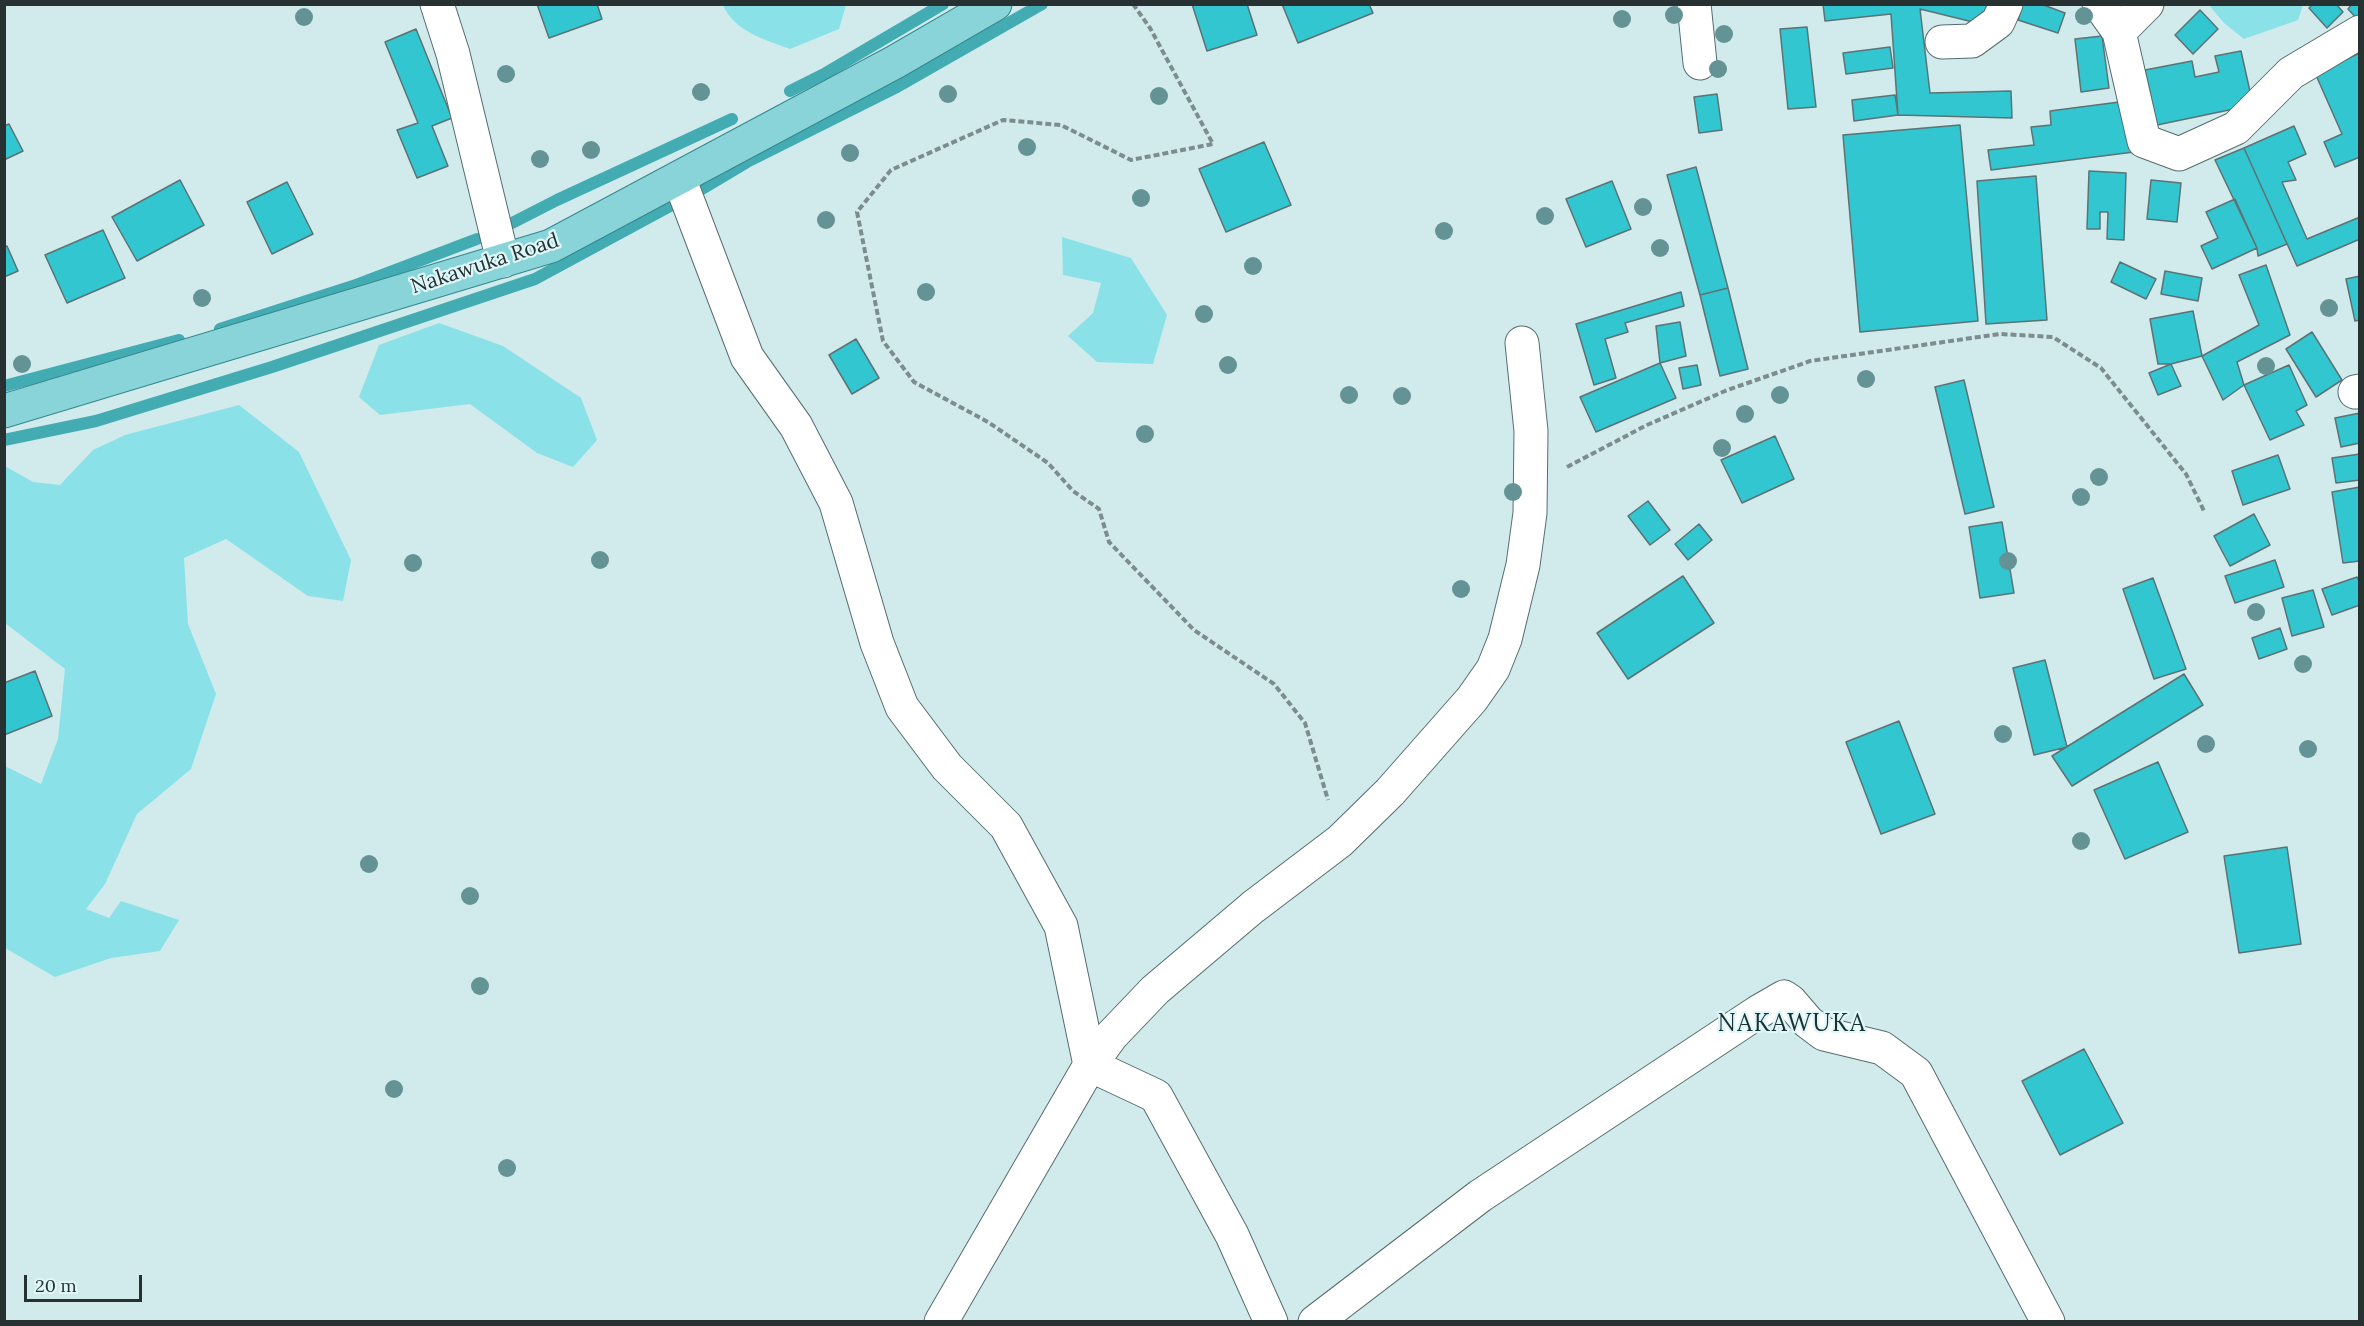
<!DOCTYPE html>
<style>
body{margin:0}
#map{position:relative;width:2364px;height:1326px;overflow:hidden;background:#d1eaeb;font-family:Lora,serif}
canvas{display:block}
.frame{position:absolute;inset:0;border:6px solid #283132;pointer-events:none}
.scale{position:absolute;left:24px;top:1275px;width:118px;height:27px;box-sizing:border-box;border:3px solid #283132;border-top:0;padding-left:8px;font-size:18px;line-height:21px;white-space:nowrap;color:#283132;-webkit-text-stroke:4px #def7f9;paint-order:stroke}
</style>
<div id="map">
<canvas width="2364" height="1326"></canvas>
<div class="frame"></div>
<div class="scale">20 m</div>
</div>
<script>
const c = document.querySelector('canvas').getContext('2d');
c.lineJoin = 'round';
function paint(path, color) { c.fillStyle = color; c.fill(path, 'evenodd'); }
function trace(path, color, width, dash) { c.strokeStyle = color; c.lineWidth = width; c.lineCap = dash ? 'butt' : 'round'; c.setLineDash(dash || []); c.stroke(path); }
function drawText(font, color, halo, rows, align = 'center') {
  c.font = font + ' Lora,serif'; c.lineWidth = 4.5; c.setLineDash([]); c.textBaseline = 'middle'; c.strokeStyle = halo; c.fillStyle = color; for (const [text, x, y, turn = 0] of rows) {
    c.save(); c.translate(x, y); c.rotate((+turn || 0) * Math.PI / 180); c.textAlign = isNaN(turn) ? turn : align; if (halo) c.strokeText(text, 0, 0); c.fillText(text, 0, 0); c.restore();
  }
}
paint(new Path2D(`
 M723,5H846L839,29L790,49C765,40 734,31 723,5Z
 M2209,5H2303L2298,20L2244,39L2224,23Z
 M1062,237L1131,258L1167,315L1153,364L1097,362L1068,336L1093,313L1101,283L1063,275Z
 M439,323L503,346L581,398L597,440L573,467L537,453L470,404L380,415L359,397L379,345Z
 M239,405L299,452L351,560L343,601L308,596L226,539L184,558L188,624L216,694L191,769L137,814L105,884L86,909L109,918L121,901L179,920L160,951L111,958L55,977L5,948V766L41,784L58,739L65,669L5,623V466L33,482L60,485L93,450L125,435Z`), '#8ae2e8');
trace(new Path2D(`
 M790,91L826,73L943,4
 M700,190L747,162L895,88L1042,4
 M512,223L557,200L732,119
 M220,329L353,286L477,239
 M4,386L179,340
 M4,440L96,421L272,367L535,279L670,206`), '#43acb3', 12);
const building = new Path2D(`
 M537,4H597L602,19L549,38Z
 M1192,4H1247L1257,35L1207,51Z
 M1282,4H1369L1373,13L1298,43Z
 M1823,4H1987L1981,24L1920,9L1930,93L2011,91L2012,118L1898,115L1891,14L1825,21Z
 M2023,4H2041L2065,13L2058,33L2018,20Z
 M2313,4H2336L2343,12L2327,28L2309,8Z
 M2352,4H2360V22L2348,9Z
 M2200,10L2218,29L2193,54L2175,35Z
 M1807,27L1816,107L1788,109L1780,29Z
 M416,29L452,118L432,126L448,166L417,178L397,130L418,123L385,42Z
 M2102,36L2109,88L2081,92L2075,39Z
 M1890,47L1893,68L1846,74L1843,53Z
 M2241,51L2253,105L2157,125L2145,70L2192,61L2195,77L2219,72L2215,56Z
 M2360,53V157L2335,167L2324,142L2342,134L2315,73Z
 M1717,94L1722,130L1699,133L1694,97Z
 M1895,95L1898,115L1854,121L1852,100Z
 M2127,101L2134,152L1991,170L1988,150L2034,145L2031,127L2051,125L2050,111Z
 M9,124L23,151L4,160V126Z
 M1960,125L1978,321L1860,332L1843,135Z
 M2294,126L2306,154L2288,162L2296,180L2282,182L2307,239L2360,217V239L2297,266L2244,148Z
 M1264,142L1291,205L1226,232L1199,169Z
 M2244,148L2287,244L2258,256L2257,248L2215,160Z
 M1696,167L1728,288L1700,295L1667,175Z
 M2089,171L2126,173L2124,240L2107,239L2108,212H2100V229H2087Z
 M2036,176L2047,320L1986,324L1977,181Z
 M180,180L204,225L137,261L112,217Z
 M2151,180L2181,183L2177,222L2147,219Z
 M1612,181L1631,229L1586,247L1566,199Z
 M287,182L313,234L272,254L247,202Z
 M2235,199L2257,248L2212,269L2201,246L2218,238L2206,212Z
 M103,230L125,278L67,303L45,255Z
 M7,246L18,271L4,277V247Z
 M2120,262L2156,279L2146,299L2111,282Z
 M2266,265L2290,335L2237,362L2244,385L2223,400L2202,356L2259,325L2239,275Z
 M2165,271L2202,278L2198,301L2161,294Z
 M2360,276V320L2355,321L2346,279Z
 M1728,288L1748,369L1720,376L1700,295Z
 M1681,292L1684,306L1625,323L1628,332L1605,339L1616,378L1594,385L1576,324Z
 M2193,311L2202,356L2171,364H2158L2150,319Z
 M1680,322L1686,356L1660,363L1656,326Z
 M2312,332L2342,380L2316,397L2286,349Z
 M856,339L879,378L852,394L829,355Z
 M1660,363L1676,398L1596,432L1580,397Z
 M2171,364L2181,386L2158,395L2149,373Z
 M1697,365L1701,385L1683,389L1679,368Z
 M2289,365L2307,405L2296,411L2304,425L2270,440L2244,385Z
 M1964,380L1994,507L1965,514L1935,387Z
 M2360,413V443L2341,447L2335,418Z
 M1775,436L1794,479L1742,503L1721,460Z
 M2360,454V480L2336,483L2332,458Z
 M2278,455L2290,489L2243,505L2232,471Z
 M2360,487V561L2343,563L2332,492Z
 M1648,501L1670,530L1650,545L1628,516Z
 M2254,514L2270,545L2230,566L2214,536Z
 M2002,522L2014,593L1980,598L1969,527Z
 M1699,524L1712,540L1688,560L1675,544Z
 M2275,560L2284,587L2235,603L2225,576Z
 M1683,576L1714,623L1628,679L1597,633Z
 M2357,577L2360,583V605L2332,615L2322,589Z
 M2153,578L2186,669L2154,679L2123,589Z
 M2313,590L2324,627L2292,636L2282,598Z
 M2280,628L2287,649L2259,659L2252,638Z
 M2045,660L2067,747L2034,755L2013,668Z
 M35,671L52,716L4,735V683Z
 M2184,674L2203,705L2072,786L2052,756Z
 M1899,721L1935,814L1881,834L1846,742Z
 M2158,762L2188,832L2125,859L2094,790Z
 M2287,847L2301,944L2239,953L2224,856Z
 M2084,1049L2123,1123L2060,1155L2022,1081Z`);
paint(building, '#32c7d0');
trace(building, '#5c7274', 1.5);
const minor = new Path2D(`
 M437,4L453,54L503,261
 M1694,4L1700,63
 M2099,4L2119,32
 M2147,4L2119,32L2144,141L2179,154L2236,128L2291,73L2360,32
 M1942,42L1972,41L1998,22L2006,4
 M679,178L747,357L796,426L836,503L877,643L902,707L947,767L1006,826L1061,926L1090,1065L1156,1096L1232,1235L1271,1322
 M2355,392L2360,391
 M941,1322L1090,1065L1112,1035L1155,990L1253,907L1340,841L1390,792L1472,699L1493,669L1505,639L1523,565L1530,513L1531,431L1522,343
 M1315,1322L1480,1196L1758,1012L1784,997L1790,1001L1808,1022L1824,1034L1882,1048L1916,1073L2048,1322`);
const major = new Path2D(`
 M4,411L551,246L895,62L995,4`);
trace(minor, '#566d6e', 35);
trace(major, '#33888e', 35);
trace(new Path2D(`
 M1133,4L1150,28L1213,144L1131,160L1061,125L1003,120L891,170L857,212L883,341L914,382L988,422L1048,463L1073,491L1099,509L1109,542L1194,630L1274,684L1305,723L1328,800
 M1567,467L1647,425L1725,391L1810,361L2000,334L2053,337L2101,368L2186,474L2204,511`), '#7c8d8e', 4, [6, 3]);
trace(minor, '#fff', 33);
trace(major, '#88d4d9', 33);
c.fillStyle = '#649395';
for (const [x, y] of [
 [1674,15],
 [2084,16],
 [304,17],
 [1622,19],
 [1724,34],
 [1718,69],
 [506,74],
 [701,92],
 [948,94],
 [1159,96],
 [1027,147],
 [591,150],
 [850,153],
 [540,159],
 [1141,198],
 [1643,207],
 [1545,216],
 [826,220],
 [1444,231],
 [1660,248],
 [1253,266],
 [926,292],
 [202,298],
 [2329,308],
 [1204,314],
 [22,364],
 [1228,365],
 [2266,366],
 [1866,379],
 [1349,395],
 [1780,395],
 [1402,396],
 [1745,414],
 [1145,434],
 [1722,448],
 [2099,477],
 [1513,492],
 [2081,497],
 [600,560],
 [2008,561],
 [413,563],
 [1461,589],
 [2256,612],
 [2303,664],
 [2003,734],
 [2206,744],
 [2308,749],
 [2081,841],
 [369,864],
 [470,896],
 [480,986],
 [394,1089],
 [507,1168]
]) { c.beginPath(); c.arc(x, y, 9, 0, 2 * Math.PI); c.fill(); }
drawText('21px', '#283132', '#def7f9', [
 ["Nakawuka Road",485,264,-18]
]);
c.letterSpacing = '1.5px';
drawText('24px', '#1c3032', '#def7f9', [
 ["NAKAWUKA",1792,1024]
]);
c.letterSpacing = '0px';
</script>
